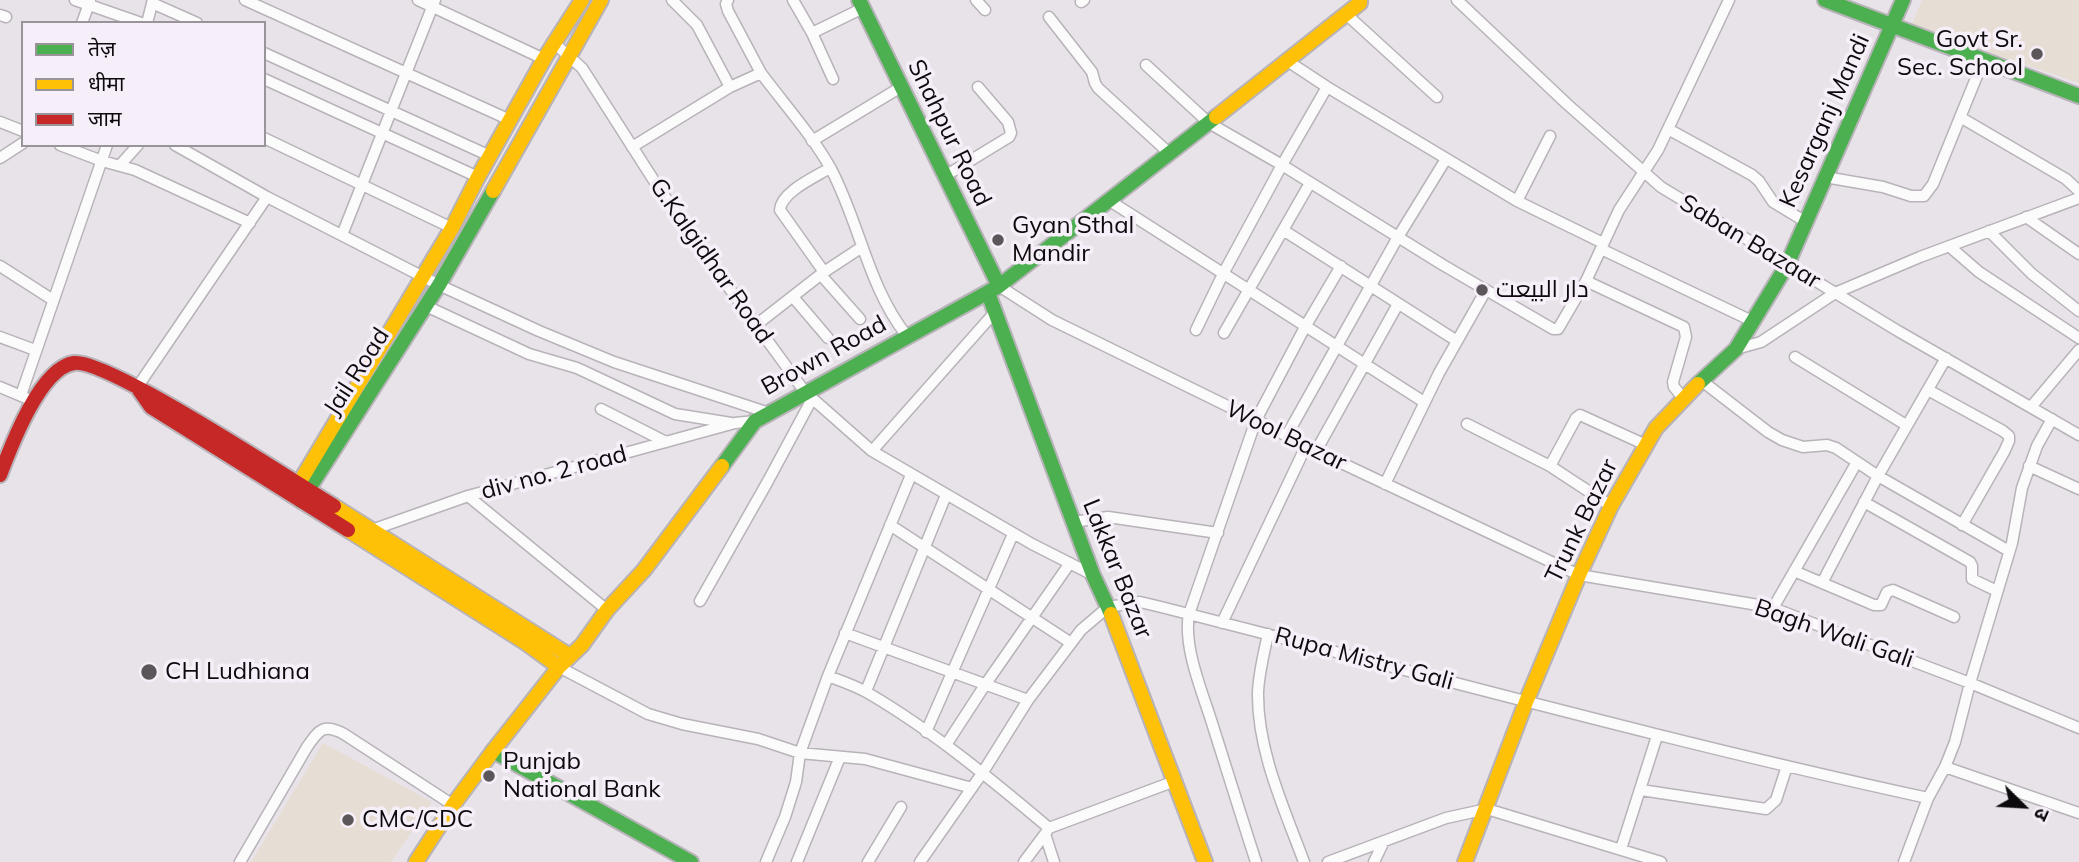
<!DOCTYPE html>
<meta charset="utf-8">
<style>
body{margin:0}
#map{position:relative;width:2079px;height:862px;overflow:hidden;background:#e8e3e8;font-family:Mulish,"Noto Sans Devanagari",sans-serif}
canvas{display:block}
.legend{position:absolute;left:21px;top:21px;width:245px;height:126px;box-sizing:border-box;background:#f6eef8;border:2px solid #99939a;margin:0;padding:9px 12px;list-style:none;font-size:21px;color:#0d0a0e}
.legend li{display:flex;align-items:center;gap:14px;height:35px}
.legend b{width:35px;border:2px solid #99939a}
.north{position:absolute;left:1988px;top:771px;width:70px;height:70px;-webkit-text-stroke:5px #f6eef8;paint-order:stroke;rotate:114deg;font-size:19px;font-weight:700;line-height:28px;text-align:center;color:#0d0a0e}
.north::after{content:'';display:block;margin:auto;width:24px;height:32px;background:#0d0a0e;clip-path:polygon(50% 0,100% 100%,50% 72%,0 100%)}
</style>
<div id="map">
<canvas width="2079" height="862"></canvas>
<ul class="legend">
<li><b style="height:9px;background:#4caf50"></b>तेज़</li>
<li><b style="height:9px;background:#ffc107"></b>धीमा</li>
<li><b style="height:9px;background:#c62828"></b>जाम</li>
</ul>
<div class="north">उ</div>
</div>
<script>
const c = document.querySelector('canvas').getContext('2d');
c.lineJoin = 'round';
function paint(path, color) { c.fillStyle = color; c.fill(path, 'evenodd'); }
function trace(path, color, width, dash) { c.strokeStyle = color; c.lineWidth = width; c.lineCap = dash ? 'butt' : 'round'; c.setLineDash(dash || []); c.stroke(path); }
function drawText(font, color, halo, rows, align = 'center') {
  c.font = font + ' Mulish,Cairo,sans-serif'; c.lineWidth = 7; c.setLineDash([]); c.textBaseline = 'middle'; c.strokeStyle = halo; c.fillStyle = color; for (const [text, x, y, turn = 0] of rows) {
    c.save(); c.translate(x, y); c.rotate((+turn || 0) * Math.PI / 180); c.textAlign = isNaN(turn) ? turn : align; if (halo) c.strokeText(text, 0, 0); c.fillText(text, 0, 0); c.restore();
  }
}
paint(new Path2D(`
 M1922,0H2079V83L1911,26Z
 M323,743L432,802L391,862H251Z`), '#e6ddd4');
const street = new Path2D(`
 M75,0L141,23
 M245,0L510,120
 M418,0L544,59
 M728,0L726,4L728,11L761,73L730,87
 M793,0L812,33
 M976,0L985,10
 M1457,0L1567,104L1661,187L1898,331L2079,435
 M1081,2L1084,0
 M152,3L197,23
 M1346,14L1437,97
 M0,15L6,17
 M1049,17L1092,72L1095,83L1098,88L1169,153
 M82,23L90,1
 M147,23L153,0
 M554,43L582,68L658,187L724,281L805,392L872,451L1032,544L1093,575
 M264,53L490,156
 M1286,60L1327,87L1517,201L1603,243
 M1146,65L1209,123L1282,165L1327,87
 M761,73C784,104 812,135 831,169C860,224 868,287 907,336
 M264,79L478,177
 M833,79L812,33L863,8
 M1960,117L2066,179L2079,191
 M0,122L23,131
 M1668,129L1752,175L1759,181L1773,202L1806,222
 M264,138L452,228
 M812,141L901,87
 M60,145L102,161L135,170L250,223
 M175,145L267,197L439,285L539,331L614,362L769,413
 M632,147L730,87L697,25L672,0
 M0,158L23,143
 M120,165L138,145
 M945,176L1009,137L1011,133L1008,122L978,87
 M1825,177L1883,187L1911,196H1924L1933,184L1983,61
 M1110,201L1424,402
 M1517,201L1550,136
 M2026,217L2079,254
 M1283,230L1457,341
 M1989,231L2032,274L2079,311
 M342,235L435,0
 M1949,246L1979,272L2079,338
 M1601,249L1752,321
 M0,266L53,300
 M824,272L780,210C781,192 815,177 830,168
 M821,275L860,319
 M1586,281L1684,327L1686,337L1673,382L1674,387L1683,398
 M999,286L1052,320L1256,420L1316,451L1579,575L1770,607L1970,683L2079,728
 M793,297L828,338
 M426,306L529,354L577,368L675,414L731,423
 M756,325L824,272L862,247
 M1196,330L1223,274L1282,165L1443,265L1553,329H1558L1586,281L1619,210L1658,150L1729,0
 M1224,333L1310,183
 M0,337L35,350
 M1736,349L1761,342L1835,293L1920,257L2079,198
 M1795,357L1906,425
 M1702,381L1768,432L1782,440L1803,447L1827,445L1836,448L1878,476L2009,551
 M0,387L33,401
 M136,389L267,197
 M1928,390L2003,431L2009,436V441L2004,452L1962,525
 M21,395L107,145
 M2031,407L2079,350
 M601,409L666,442
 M1467,424L1550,466L1611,506
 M1287,435L1398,237L1446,159
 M872,451L995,312
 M1316,451L1398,304
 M1550,466L1576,418L1580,415L1646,445
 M2029,466L2079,489
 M1385,484L1439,373L1486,290
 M468,496L607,610
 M1864,502L1970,562L1972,566V579L1997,591
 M1073,522L1108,517L1218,533
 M890,525L1071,643
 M369,531L468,496L735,423L755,421
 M1794,571L1874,605H1881L1887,592L1893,590L1954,617
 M1822,583L1878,476L1946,358
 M700,601L768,481L812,399
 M1773,608L1857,462
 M1222,623L1306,446
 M845,633L1028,700
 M1268,634C1264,653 1259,672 1258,692C1257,750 1284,808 1304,862
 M559,667L648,714L682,724L758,739L800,753L865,759L972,788
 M828,676C841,681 856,686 868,693C933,731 992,780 1049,828
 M866,691L946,495
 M926,732L1013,534
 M946,745L985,685L1070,563
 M1945,767L2079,813
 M1641,790L1766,809L1776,800L1787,766
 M1045,834L1049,828L1175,781
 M1621,849L1657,736
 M240,862L307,747C319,730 323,723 344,734L453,805
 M766,862L785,817L796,782L800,753L828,676L911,475
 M797,862L840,757
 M868,862L901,807
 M920,862L983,772L1028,700L1081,630L1108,607L1140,602L1157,606C1414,671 1669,742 1928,798
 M1024,862L1045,834L1054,862
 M1256,862C1241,816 1227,770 1212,723C1202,691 1183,647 1189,614L1256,420L1305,327L1341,266
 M1328,862L1446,818L1487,809L1661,862
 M1374,862L1384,841
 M1904,862L1928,798L1945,767L1955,742L1970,683L2012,543L2022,488L2037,446L2052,419`);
const fast = new Path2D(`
 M859,0L999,286
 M1825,0L2079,96
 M988,293L1093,575L1111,614
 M1698,384L1736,349L1787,265L1903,0
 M722,466L755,421L999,286L1216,117
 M301,501L439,285L493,191
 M493,751L691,862`);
const slow = new Path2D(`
 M1216,117L1360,3V0
 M493,191L601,0
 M292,495L452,228L478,177L544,59L582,0
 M334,506L570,656
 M348,530L526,643L559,667
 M1111,614L1205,862
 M416,862L453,805L493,751L559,667L582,645L607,610L644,570L722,466
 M1465,862L1526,702L1579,575L1611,506L1656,428L1698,384`);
const jam = new Path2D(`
 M139,390L151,407L348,530
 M0,475C11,446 40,368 74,363C107,358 296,483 334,506`);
trace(street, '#b7b3b8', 13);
trace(fast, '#b7b3b8', 18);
trace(slow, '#b7b3b8', 18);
trace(jam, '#b7b3b8', 18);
trace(street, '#fcfbfc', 10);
trace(fast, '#4caf50', 14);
trace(slow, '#ffc107', 14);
trace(jam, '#c62828', 14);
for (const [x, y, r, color] of [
 [2037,54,7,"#5a565a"],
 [998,240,7,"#5a565a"],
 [1482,290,7,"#5a565a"],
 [149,672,9,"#5a565a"],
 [489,776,7,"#5a565a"],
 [348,820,7,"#5a565a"]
]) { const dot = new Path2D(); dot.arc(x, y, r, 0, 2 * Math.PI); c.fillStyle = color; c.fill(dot); trace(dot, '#f6eef8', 2.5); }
drawText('24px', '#0d0a0e', '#f6eef8', [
 ["Govt Sr.",2023,40,"right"],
 ["Sec. School",2023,68,"right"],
 ["Gyan Sthal",1012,226],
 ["Mandir",1012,254],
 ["دار البیعت",1496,290],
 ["CH Ludhiana",165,672],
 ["Punjab",503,762],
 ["National Bank",503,790],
 ["CMC/CDC",362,820]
], 'left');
drawText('24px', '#0d0a0e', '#f6eef8', [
 ["Kesarganj Mandi",1825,121,-66],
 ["Shahpur Road",949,133,64],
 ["Saban Bazaar",1750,242,31],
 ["G.Kalgidhar Road",711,261,55],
 ["Brown Road",824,356,-29],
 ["Jail Road",357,372,-57],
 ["Wool Bazar",1286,436,26],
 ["div no. 2 road",554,473,-15],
 ["Trunk Bazar",1582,521,-64],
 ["Lakkar Bazar",1117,569,68],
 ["Bagh Wali Gali",1834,634,19],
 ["Rupa Mistry Gali",1364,659,15]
]);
</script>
